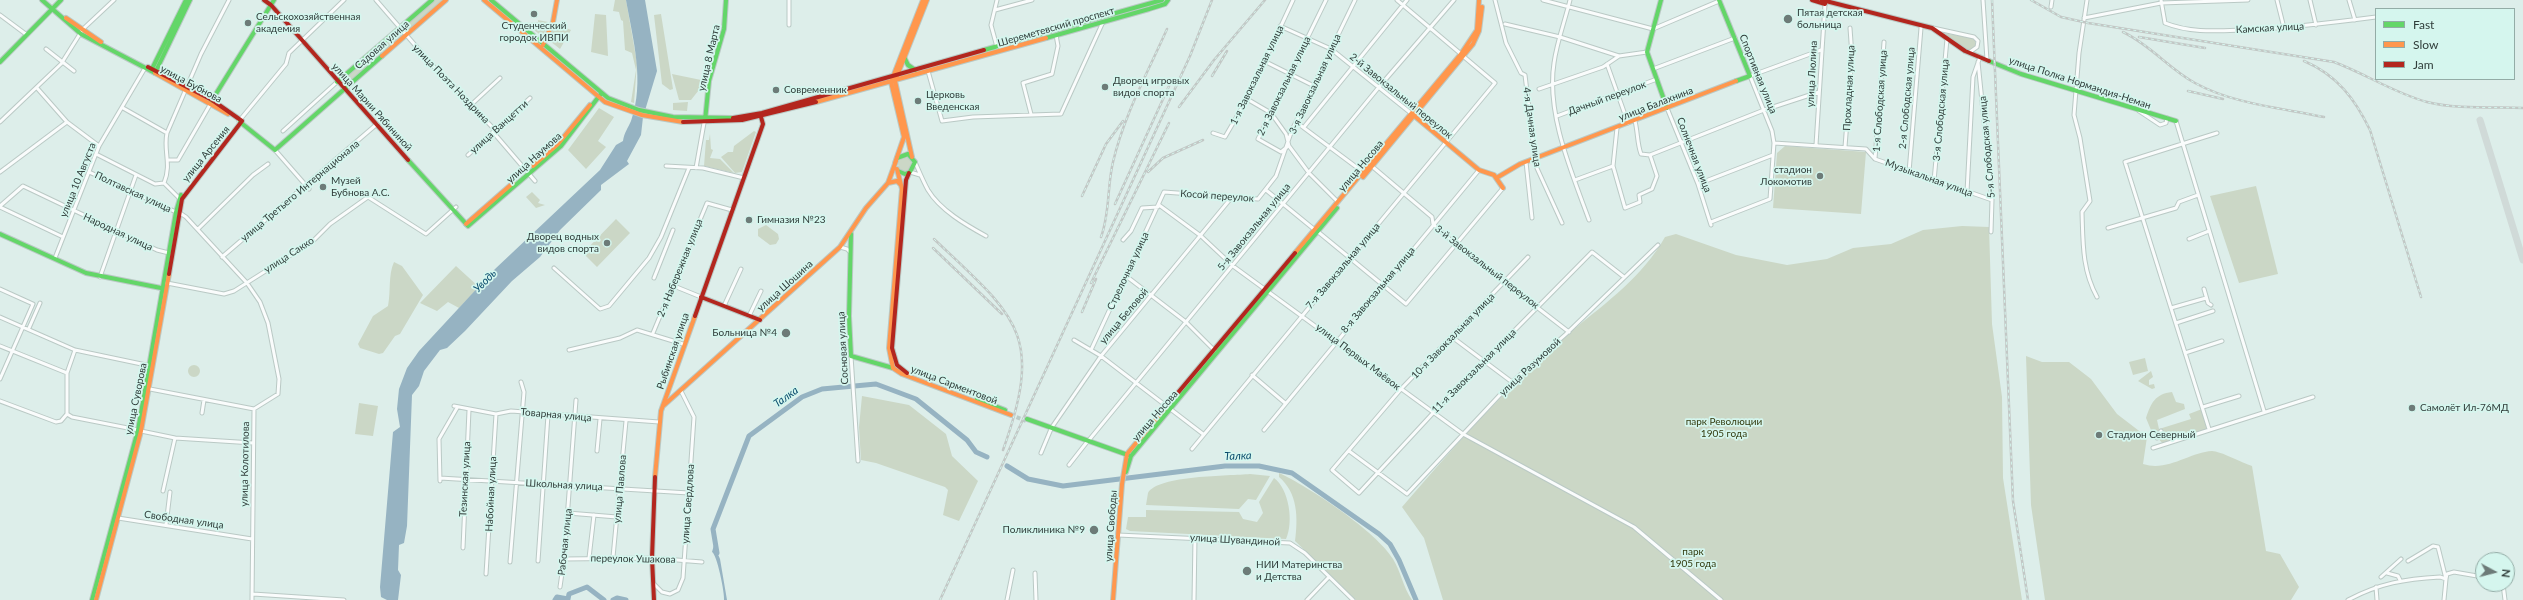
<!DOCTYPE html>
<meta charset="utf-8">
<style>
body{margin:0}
#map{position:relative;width:2523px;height:600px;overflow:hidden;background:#ddeeea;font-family:Lato,sans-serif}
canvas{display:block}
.legend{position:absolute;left:2375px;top:8px;width:140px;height:72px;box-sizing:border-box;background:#d5f6ee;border:1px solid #93aca6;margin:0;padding:5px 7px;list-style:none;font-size:12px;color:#303d3a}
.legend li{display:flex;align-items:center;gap:8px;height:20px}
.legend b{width:20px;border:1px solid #93aca6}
.north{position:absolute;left:2475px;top:552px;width:40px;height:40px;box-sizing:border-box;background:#d5f6ee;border:1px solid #93aca6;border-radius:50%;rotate:97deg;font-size:11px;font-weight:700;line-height:16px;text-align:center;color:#303d3a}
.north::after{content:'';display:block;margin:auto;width:14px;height:18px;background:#6d7b78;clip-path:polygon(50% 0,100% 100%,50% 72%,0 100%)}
</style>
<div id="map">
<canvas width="2523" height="600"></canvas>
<ul class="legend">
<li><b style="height:5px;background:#63d668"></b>Fast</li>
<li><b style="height:5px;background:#ff974d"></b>Slow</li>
<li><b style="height:5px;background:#b3261e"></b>Jam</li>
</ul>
<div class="north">N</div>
</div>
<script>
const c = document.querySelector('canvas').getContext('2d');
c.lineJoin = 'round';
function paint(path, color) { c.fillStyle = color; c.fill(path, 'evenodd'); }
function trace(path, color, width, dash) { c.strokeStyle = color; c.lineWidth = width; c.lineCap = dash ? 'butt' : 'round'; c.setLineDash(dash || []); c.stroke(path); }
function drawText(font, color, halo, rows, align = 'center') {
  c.font = font + ' Lato,sans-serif'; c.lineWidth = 3.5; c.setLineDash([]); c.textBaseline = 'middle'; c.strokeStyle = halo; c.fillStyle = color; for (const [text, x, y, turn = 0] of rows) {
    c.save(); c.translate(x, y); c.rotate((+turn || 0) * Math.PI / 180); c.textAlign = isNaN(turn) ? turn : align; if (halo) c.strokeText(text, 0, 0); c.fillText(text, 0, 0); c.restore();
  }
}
paint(new Path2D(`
 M433,0H444L405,34L400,28Z
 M615,0H626L637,63L634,103L631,102L636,70L632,53L625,50L623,21L621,20L619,12L613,11Z
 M595,14L606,15L608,56L591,52Z
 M661,14L673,89L670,90L662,84L654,15Z
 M538,20L548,22L543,37L525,23L538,22Z
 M556,24L571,30L560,49L550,41L549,36Z
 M398,31L403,37L344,88L339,82Z
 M1943,33L1972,38L1975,41V47L1970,50L1965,49Z
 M672,74L706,81L691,100H679Z
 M688,102L687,111L673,110V103Z
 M599,108L614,117L598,141L606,147L586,169L568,150Z
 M754,131L756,132L742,172L735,173L721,157L728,152H733L734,146Z
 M710,134L711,149L713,150L710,158L720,159L734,173L704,166L706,140H709Z
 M1785,146L1866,152L1861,214L1773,208L1777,153Z
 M898 164a7 7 0 1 1 14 0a7 7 0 1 1-14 0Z
 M2256,186L2278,274L2239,283L2210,196Z
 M532,192L540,200L538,203L545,205L536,208L526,197Z
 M616,219L630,233L597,267L583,253Z
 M766,225L778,234L779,239L776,244L770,245L758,236V229Z
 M1962,226L1989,227L1992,324L2002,397L2003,478L2022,600H1443L1424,538L1402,507C1442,461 1481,415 1526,373C1542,359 1557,344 1573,330C1607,302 1643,276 1665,237L1676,234L1736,255L1787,265L1827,259L1853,248L1891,244L1923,230Z
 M394,262L402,266L423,295L400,334L395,336L383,353L379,354L360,348L358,344L373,316L388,306C391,291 388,275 394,262Z
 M456,266L479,287L459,308L448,302L437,311L420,303Z
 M2026,356L2042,362H2069L2091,379L2117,414L2147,437L2143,464C2168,472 2190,452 2212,451C2220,451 2243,463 2252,466L2266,551L2280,554L2299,587L2291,600H2045L2031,505Z
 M2145,358L2148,371L2133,375L2129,362Z
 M188 371a6 6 0 1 1 12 0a6 6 0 1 1-12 0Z
 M2151,371L2153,377L2149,380V385L2154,384L2155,388L2152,389L2138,381Z
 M2172,392L2176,402L2184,404L2185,409L2157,420L2159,429L2191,419L2189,414L2202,409L2208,429L2163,444L2151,430L2146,418C2151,403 2155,394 2172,392Z
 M862,396L909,405L946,434L952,456L978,481L959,521L943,515L948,490L945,487L876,463L861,460L859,427Z
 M359,403L378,406L373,436L355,434Z
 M1279,473C1308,486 1377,532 1393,559C1401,572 1403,587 1412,600H1356L1295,541C1298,518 1298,493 1279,477Z
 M1250,474L1270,476L1256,500L1248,499L1239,509L1146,505L1148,493C1158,475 1230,476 1250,474Z
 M1274,478C1289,489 1294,522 1286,539L1130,531L1126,529L1128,517H1146V510L1239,512L1243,519L1257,522L1263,513L1259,502Z`), '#cbd7c6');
paint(new Path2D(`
 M626,0H645L657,71L643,117L641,135L627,161L629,164L601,185V190L560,230L540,257L512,281L465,331L447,348L440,350L424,371L419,386L412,395L407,526L404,543L399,545L398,570L401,575L398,600H387L381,597L380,587L393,432L400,427L397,409L399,389L407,368L419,351L495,269L600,170L616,145L623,141C624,133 628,128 631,121C645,81 633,40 626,0Z
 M714,545L720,559L727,600H724C725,594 717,554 712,552Z`), '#96b3c2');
trace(new Path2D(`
 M1007,466L1028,479L1063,486L1225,466H1259L1292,473L1379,534L1390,544L1399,560L1416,600
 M717,553L713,529L749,436L802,397L822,389L876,384L916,399L967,440L976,452L987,457
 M555,600L557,597L568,599L569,594L587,587L604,600
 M613,600L617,598L626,600`), '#96b3c2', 5);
trace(new Path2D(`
 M2480,120L2523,260`), '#d0dad8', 7);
trace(new Path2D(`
 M1011,415L1026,421`), '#bacbc7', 4, [4, 2]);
const street = new Path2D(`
 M376,0L434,67L495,130
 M997,0L991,25L997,47
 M1397,0L1461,54
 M1495,0L1506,43L1521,73L1525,75L1536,166L1562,223
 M1543,0L1653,29L1719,1
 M1570,0C1565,21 1557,41 1554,63C1546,114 1572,173 1589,220
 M1983,0L1987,60
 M2087,0L2079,53L2074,115L2080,138L2090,201L2082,212C2083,242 2082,270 2097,297
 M2161,0L2165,23C2190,33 2216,31 2243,30C2289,28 2330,23 2376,17
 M2277,0L2284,28
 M2310,0L2316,25
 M2349,0L2355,20
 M2051,7L2052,0
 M995,10L1032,0
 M0,15L27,35
 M2084,18L2161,3L2248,0
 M1505,24L1560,37L1619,56L1647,52
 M789,25V0
 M1280,26L1331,49L1412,114
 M1933,28L1974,37L1978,41L1977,47L1970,52
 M46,49L74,71
 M1264,61L1314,86
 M1978,62L1992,200L1991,232
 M1607,64L1628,123
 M1653,69L1735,38
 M928,71L942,121L973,117L1061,114L1103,22
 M37,88L67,122L99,146
 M1539,89L1603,67L1619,56
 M1247,99L1271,113L1286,134L1289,146L1309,173L1338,202
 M472,104L500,78
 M123,108L167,133
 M1667,108L1698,184L1711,225
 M2139,111L2160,125L2166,123L2167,118
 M1031,114L1023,83L1052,74L1058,46L1056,35
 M1557,116L1657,79
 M239,121L286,64L289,53L344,0
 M2176,121L2264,411
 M0,122L61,64L83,29L114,0
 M1296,122L1363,172
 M1304,127L1407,0
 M1617,128L1613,166L1625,208L1640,202L1639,195L1652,189L1657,176L1650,155L1641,154C1637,143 1638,133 1635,121
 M283,131L337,82
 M493,132L535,181
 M1213,133L1225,137L1247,99L1293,0
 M1774,143L1866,149L1875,159L1992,200
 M1816,145L1825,4
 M1287,147L1281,152L1258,139L1326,0
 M1845,147L1852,56L1850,28
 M275,150L309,189
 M96,154L155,184L164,183L179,198
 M468,155L530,98
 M1650,155L1764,110L1819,92
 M1875,159L1884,42
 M169,160H178L211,103
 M915,162C919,171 923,181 928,190C940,210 966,225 986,236
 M1526,162L1532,218
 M666,166L703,168L744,178
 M696,168L704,123
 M1374,168L1432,217L1433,224L1455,244L1569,332
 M0,172L67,122
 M89,172L176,212
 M910,172L920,175
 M1909,172L1921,28
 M1575,180L1613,166
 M1934,181L1947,39
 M164,183C172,164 163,150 167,133L201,54L229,0
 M1698,184L1773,155
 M1266,190L1315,230
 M1967,192L1973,77L1980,57
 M1159,205L1201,236L1233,266L1463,434L1634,527L1721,600
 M0,206L23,186L157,250L169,253
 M0,207L63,237
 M180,213L186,217L247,283L260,302L268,323L279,379L278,394L254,409L252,600
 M1711,222L1770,199L1774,143L1772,131L1750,76L1821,50
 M2108,228L2176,208L2179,202L2198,195
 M198,229L253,175L268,164
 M1317,231L1406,304L1503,188
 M2189,239L2209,231
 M1123,240L1131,231L1142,208L1158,207
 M840,247L847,249L850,252
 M222,257L377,124
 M1528,257L1401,389L1332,470L1359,493L1434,412L1592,252L1624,277
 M55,258L99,146L145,68
 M554,268L600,309L609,306L649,258L661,237L689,168
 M1126,276L1186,322L1215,351
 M100,277L136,175
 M654,278L673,230
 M167,283L224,294L234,291L313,241L330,224L368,197L426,234L456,207
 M674,286L701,297
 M0,289L33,304L0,379
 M2204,289L2208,303L2211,305
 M724,306L741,269
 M2171,308L2206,298
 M749,316L761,291
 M0,317L75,350L151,366
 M2176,323L2213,311
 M29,328L40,303
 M653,333L707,203L732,210
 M1452,337L1512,382
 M1074,340L1101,356L1203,434
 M0,346L67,373
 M569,350L620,338L637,330L683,344
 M1091,350L1164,192L1258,199L1276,176L1292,130L1355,0
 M2185,353L2222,341
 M851,356L858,461
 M1252,375L1285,403
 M150,389L254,409
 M0,401L56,422L61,421L67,414V373L75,350
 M454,406L496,414L511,411L659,422
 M2203,407L2239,396
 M202,413L204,400
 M67,414L72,417L138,430
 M1052,427L1101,356L1232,197
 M2209,429L2125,162L2217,133
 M1264,430L1479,170
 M141,431L175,438L253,443
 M2157,438L2161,431
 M1089,440L1379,87L1454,0
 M2153,448L2313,397
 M1192,449L1495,83L1463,56
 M597,451L600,419
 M1349,451L1407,494L1512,382L1566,334L1658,245
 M1041,453L1051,429
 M1069,465L1087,442
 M440,478L689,493
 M440,481L439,439L457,408
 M163,491L175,438
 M568,513L617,517
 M118,518L252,539
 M166,525L170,492
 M1118,535L1290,543L1305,553L1353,600
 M463,548L469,410
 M613,557L626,421
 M589,558L594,515
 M564,559L652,558L702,562
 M538,561L548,415
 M2408,561L2433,546L2438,547L2446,579L2444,600
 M510,562L524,392L521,382
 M1035,573L1036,600
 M2387,573L2398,576L2400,580
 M486,574L496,414
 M2381,577L2401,559
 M653,583L662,592L670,594L678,590L683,578L694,417L681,391
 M2503,584L2505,600
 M560,587L564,559L576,400
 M2376,587L2377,600
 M253,594L344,600
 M1007,600L1013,570
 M1194,600L1195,538
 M1307,600L1329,577
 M2348,600C2380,583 2405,579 2440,577L2446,579L2447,574L2454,572L2483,577`);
const fast = new Path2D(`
 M42,0L81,34L155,73L190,0
 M491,0L608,98L639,110L673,117L733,118
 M1661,0L1647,52L1667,108
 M1719,0L1750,76L1736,81
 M1046,38L1149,9L1165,4L1168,0
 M984,50L1162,0
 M904,57L908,65L915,70
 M1989,61L2021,74L2176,121
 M0,62L61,0
 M151,71L186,0
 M337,82L432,0
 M211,102L274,0
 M705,121L709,81L724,29L726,0
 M240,122L275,150L382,56
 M897,158L908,154L915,162L910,172L905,174L898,171
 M408,160L468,226L561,146L600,95
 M0,234L86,273L166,289
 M851,234L849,316L851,356L893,368
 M977,399L1005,410
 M1027,419L1128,455
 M1126,472L1131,456L1337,208
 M92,600L138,430L176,212L181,195`);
const slow = new Path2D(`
 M484,0L605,102L642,115L683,122
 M66,18L101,42
 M543,45L553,22L557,0
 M382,56L446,0
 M155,73L228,114
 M816,102L1046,38
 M1412,114L1479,170L1494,175L1503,188
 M912,157L895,81L927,0
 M895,163L904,137L891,82L923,0
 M533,166L558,144L590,105
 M897,169L902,189L889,348L893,368L902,374L1011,415
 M1363,177L1473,44L1479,31L1482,7
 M1498,177L1520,164L1736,81
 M888,183L897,181L901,185
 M466,224L513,183
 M1295,253L1461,54L1477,30L1479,0
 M663,406L840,247L866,208L888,183L896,161
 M655,477L661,411L695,316
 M96,600L141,431L169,274
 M1113,600L1122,484L1127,454L1171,401`);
const jam = new Path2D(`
 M264,0L271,5L408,160
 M1812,0L1825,4
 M1822,0L1932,28L1965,51L1989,61
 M148,67L212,100L242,121L182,199L169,274
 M733,118L762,113L984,50
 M683,122L742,120L816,102
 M701,297L760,320
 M695,316L763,124L761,117
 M907,373L897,365L892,348L906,180L909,173
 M1171,401L1295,253
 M654,600L652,558L655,477`);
trace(street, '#bac9c5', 5);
trace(fast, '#bac9c5', 6);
trace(slow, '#bac9c5', 6);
trace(jam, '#bac9c5', 6);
trace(street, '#fafcfc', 3);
trace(fast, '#63d668', 4);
trace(slow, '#ff974d', 4);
trace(jam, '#b3261e', 4);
const rail = new Path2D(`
 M1992,0L2013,501L2028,600
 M2031,0L2061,17L2088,23L2334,62C2366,74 2394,93 2427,102C2452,109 2496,107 2523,108
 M2123,32C2152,46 2169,69 2195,83C2233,104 2282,108 2324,117
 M2139,37L2205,48
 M2304,61C2337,75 2355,99 2370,130L2421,297
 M1212,76L1227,51
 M2188,91L2223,99
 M1179,107L1214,60L1265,0
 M1148,172L1163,158L1203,140
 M1082,196L1106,144L1123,121
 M1115,204L1169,86
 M1101,237C1110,213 1107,187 1113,162C1124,115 1148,72 1167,29
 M934,239C1016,317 1045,333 1003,450
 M933,248L1002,314
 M1091,283L1169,123
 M1082,312L1096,279
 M940,600L1190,56L1212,0`);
trace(rail, '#c2c7c5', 2.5);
trace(rail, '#d5f6ee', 1, [3]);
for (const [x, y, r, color] of [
 [534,14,4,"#6d7b78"],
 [1788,19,5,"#6d7b78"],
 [248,23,4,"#6d7b78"],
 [1105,87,4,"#6d7b78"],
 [776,90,4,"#6d7b78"],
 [918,101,4,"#6d7b78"],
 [1820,176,4,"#6d7b78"],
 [323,187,4,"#6d7b78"],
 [749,220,4,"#6d7b78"],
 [607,243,4,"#6d7b78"],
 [786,333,5,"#6d7b78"],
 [2412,408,4,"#6d7b78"],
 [2099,435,4,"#6d7b78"],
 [1094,530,5,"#6d7b78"],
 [1247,571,5,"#6d7b78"]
]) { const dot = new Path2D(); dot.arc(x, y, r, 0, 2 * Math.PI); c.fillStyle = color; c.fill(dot); trace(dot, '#d5f6ee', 1.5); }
drawText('10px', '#303d3a', '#d5f6ee', [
 ["Пятая детская",1797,13],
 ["больница",1797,25],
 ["Сельскохозяйственная",256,17],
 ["академия",256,29],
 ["Студенческий",534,26,"center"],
 ["городок ИВПИ",534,38,"center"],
 ["Дворец игровых",1113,81],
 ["видов спорта",1113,93],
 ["Современник",784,90],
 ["Церковь",926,95],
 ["Введенская",926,107],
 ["стадион",1812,170,"right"],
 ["Локомотив",1812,182,"right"],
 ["Музей",331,181],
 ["Бубнова А.С.",331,193],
 ["Гимназия №23",757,220],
 ["Дворец водных",599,237,"right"],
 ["видов спорта",599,249,"right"],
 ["Больница №4",777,333,"right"],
 ["Самолёт Ил-76МД",2420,408],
 ["Стадион Северный",2107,435],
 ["Поликлиника №9",1085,530,"right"],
 ["НИИ Материнства",1256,565],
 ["и Детства",1256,577]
], 'left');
drawText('10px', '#303d3a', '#d5f6ee', [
 ["Шереметевский проспект",1056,27,-16],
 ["Камская улица",2270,28,-3],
 ["Садовая улица",382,45,-41],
 ["улица 8 Марта",709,58,-77],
 ["Спортивная улица",1758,74,68],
 ["улица Люлина",1812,74,-87],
 ["1-я Завокзальная улица",1257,75,-64],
 ["улица Полка Нормандия-Неман",2080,83,18],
 ["улица Бубнова",191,84,28],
 ["улица Поэта Ноздрина",451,84,46],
 ["3-я Завокзальная улица",1315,84,-65],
 ["2-я Завокзальная улица",1284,86,-64],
 ["Прохладная улица",1849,88,-87],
 ["2-й Завокзальный переулок",1401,96,39],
 ["Дачный переулок",1607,98,-20],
 ["2-я Слободская улица",1907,98,-85],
 ["1-я Слободская улица",1880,101,-86],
 ["улица Балахнина",1656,104,-21],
 ["улица Марии Рябининой",372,107,48],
 ["3-я Слободская улица",1941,110,-85],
 ["улица Ванцетти",499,127,-42],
 ["4-я Дачная улица",1532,127,82],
 ["5-я Слободская улица",1987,147,-95],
 ["улица Арсения",206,154,-51],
 ["Солнечная улица",1694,155,69],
 ["улица Наумова",534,158,-42],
 ["улица Носова",1361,166,-50],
 ["Музыкальная улица",1929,178,20],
 ["улица 10 Августа",78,180,-68],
 ["улица Третьего Интернационала",300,191,-40],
 ["Полтавская улица",133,192,25],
 ["Косой переулок",1217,196,4],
 ["5-я Завокзальная улица",1254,227,-51],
 ["Народная улица",118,232,25],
 ["улица Сакко",289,255,-33],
 ["7-я Завокзальная улица",1343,266,-50],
 ["3-й Завокзальный переулок",1487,267,38],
 ["2-я Набережная улица",680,268,-68],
 ["Стрелочная улица",1128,271,-65],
 ["улица Шошина",785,286,-42],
 ["8-я Завокзальная улица",1378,290,-50],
 ["улица Беловой",1124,316,-50],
 ["10-я Завокзальная улица",1453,336,-46],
 ["Сосновая улица",843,348,-93],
 ["Рыбинская улица",673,351,-71],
 ["улица Первых Маёвок",1358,357,37],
 ["улица Разумовой",1530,367,-43],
 ["11-я Завокзальная улица",1474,371,-45],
 ["улица Сарментовой",954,385,21],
 ["улица Суворова",136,399,-78],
 ["Товарная улица",556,415,5],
 ["улица Носова",1155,416,-49],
 ["улица Колотилова",245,464,-89],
 ["Тезинская улица",465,479,-87],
 ["Школьная улица",564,485,3],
 ["улица Павлова",620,489,-85],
 ["Набойная улица",491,494,-87],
 ["улица Свердлова",688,504,-86],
 ["Свободная улица",184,520,8],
 ["улица Свободы",1111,526,-86],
 ["улица Шувандиной",1235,540,3],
 ["Рабочая улица",565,542,-84],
 ["переулок Ушакова",633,559,1]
]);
drawText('10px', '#333b0f', '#d5f6ee', [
 ["парк Революции",1724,422],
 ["1905 года",1724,434],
 ["парк",1693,552],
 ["1905 года",1693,564]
]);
drawText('italic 11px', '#084a6b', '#d5f6ee', [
 ["Уводь",485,281,-45],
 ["Талка",786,397,-35],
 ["Талка",1238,456,-2]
]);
</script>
